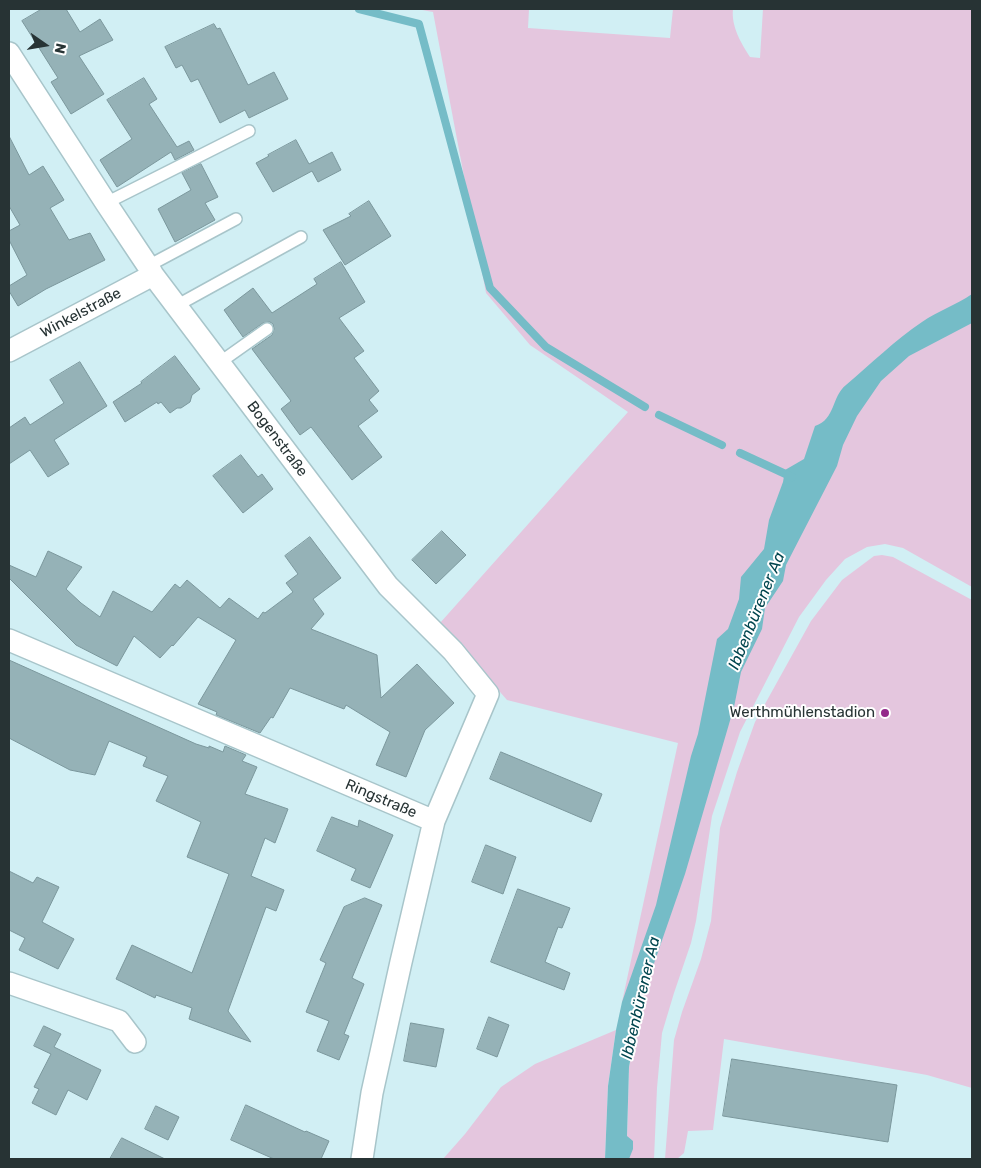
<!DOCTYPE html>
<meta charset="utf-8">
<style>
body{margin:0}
#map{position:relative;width:981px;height:1168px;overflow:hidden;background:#d1eff4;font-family:Rubik,sans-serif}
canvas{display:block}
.frame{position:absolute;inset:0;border:10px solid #273334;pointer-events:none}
.north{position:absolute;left:20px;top:20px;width:50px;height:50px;-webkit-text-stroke:4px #fff;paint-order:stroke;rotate:103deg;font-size:14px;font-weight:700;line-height:20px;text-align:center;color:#273334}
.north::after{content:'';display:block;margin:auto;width:18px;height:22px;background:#273334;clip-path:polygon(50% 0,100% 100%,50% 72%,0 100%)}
</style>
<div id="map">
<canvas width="981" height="1168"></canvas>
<div class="frame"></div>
<div class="north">N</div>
</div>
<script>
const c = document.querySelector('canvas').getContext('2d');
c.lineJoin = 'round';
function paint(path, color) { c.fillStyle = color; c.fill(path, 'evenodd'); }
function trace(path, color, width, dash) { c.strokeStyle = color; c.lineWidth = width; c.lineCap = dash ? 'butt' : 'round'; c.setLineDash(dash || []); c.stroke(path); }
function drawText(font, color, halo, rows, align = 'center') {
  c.font = font + ' Rubik,sans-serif'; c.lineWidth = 4; c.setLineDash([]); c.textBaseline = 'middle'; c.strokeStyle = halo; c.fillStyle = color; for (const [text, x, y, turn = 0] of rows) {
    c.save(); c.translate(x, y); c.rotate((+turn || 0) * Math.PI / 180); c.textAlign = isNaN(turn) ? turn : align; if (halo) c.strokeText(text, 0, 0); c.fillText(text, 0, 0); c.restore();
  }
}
paint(new Path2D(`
 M417,9H529L528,28L670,38L673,9H733C731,26 741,43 750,57L760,58L763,9H972V587L903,548L885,544L867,547L845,559L826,580L799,617L740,732L712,816L696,921L691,943L674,993L662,1033L657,1088L654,1159H629L627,1137L629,1067L636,1032L622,1002L678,743L507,700L440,623L628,412L530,345L486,293L433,12Z
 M882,555L893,557L972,600V1088L927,1075L724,1039L713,1130L688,1131L684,1153L677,1159H665L674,1040L682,1012L701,959L711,921L720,828L737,772L755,722L811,621L842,580L874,556Z
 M616,1030L608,1086L605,1159H443L465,1134L501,1087L535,1064Z`), '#e4c6de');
paint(new Path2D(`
 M972,294V323L909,356L881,381L857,416L843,445L837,466L786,565L783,581L765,608L762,629L741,672L734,707L685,874L641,1001L629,1067L627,1136L633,1141V1149L629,1159H605L608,1086L616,1030L622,1002L656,905L691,756L698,734L717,639L728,629L739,599L741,577L764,549L769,520L783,482L785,470L804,459L815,426C836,419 831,397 846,385C871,364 895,340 922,322C938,311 956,305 972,294Z`), '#75bcc7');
trace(new Path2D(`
 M359,9L419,24L490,288L546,347L645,407
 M659,415L722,445
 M740,453L792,477`), '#75bcc7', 8);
const building = new Path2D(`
 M42,9H66L80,32L100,19L113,40L79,56L104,94L71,114L51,82L58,78L22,21Z
 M214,24L217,29L220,28L248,85L274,72L288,99L249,118L245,110L220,123L198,79L191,82L182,65L176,68L165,47Z
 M144,78L157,99L149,104L177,147L189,141L194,150L175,160L171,152L117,187L100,160L132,139L107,100Z
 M9,136L29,175L43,166L64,200L50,208L69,240L90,233L105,260L46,289L18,306L9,291V286L27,275L9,240V231L20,225L9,206Z
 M296,140L309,164L332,152L341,170L318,182L312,171L273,192L256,163L269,156L268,155Z
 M201,164L218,197L205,203L215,220L175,242L158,209L191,190L182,173Z
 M369,201L391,236L345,265L323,230L351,216L349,214Z
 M341,262L365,302L339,318L364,351L354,358L379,391L369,400L378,411L358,426L382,457L352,480L311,427L300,435L281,409L291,401L252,349L272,335L274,329L273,324L270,322L263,323L243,337L224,310L253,288L272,313L317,284L314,279Z
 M175,356L200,389L192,395L190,402L181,408H177L170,413L161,402L158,404L157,402L125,422L113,402L142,383L141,382Z
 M80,362L107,406L54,440L69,464L48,477L30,450L9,464V428L25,417L30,425L64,403L50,380Z
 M241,455L258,477L262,474L273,489L243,513L213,476Z
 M442,531L466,555L436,584L412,560Z
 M310,537L341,578L313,599L324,614L311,629L377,655L381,698L417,664L454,703L425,730L406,777L376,765L390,732L346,705L344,709L290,688L273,718L271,717L260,733L216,715L217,712L198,704L236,640L198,617L173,646L172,645L160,658L134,636L117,666L76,645L9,578V565L36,577L48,551L82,567L66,589L81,603L100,617L113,591L152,612L175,584L180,588L187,580L220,608L229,598L258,619L263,612L265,613L293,592L286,583L298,574L285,556Z
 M9,660L196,744L209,748V746L223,752L225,746L246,755L242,761L257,767L245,794L288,809L275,843L265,838L251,876L284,890L276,911L266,907L228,1011L251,1042L189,1019L192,1008L156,995L155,998L116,979L132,945L192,973L229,874L187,857L201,822L156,801L168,776L143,766L147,757L109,741L95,775L70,770L9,738Z
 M501,752L602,794L591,822L490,779Z
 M332,817L358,827L359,820L393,835L370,888L351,880L356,869L317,851Z
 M486,845L516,857L503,894L472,882Z
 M9,871L33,883L37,877L59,887L42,922L74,939L58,969L19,950L25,938L9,930Z
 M518,889L570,908L562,928L558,927L545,962L570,973L564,990L491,962Z
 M365,898L382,905L352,978L364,984L344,1034L349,1036L339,1060L317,1051L329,1021L306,1012L326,963L320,960L344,907Z
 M489,1017L509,1025L497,1057L477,1049Z
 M411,1023L444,1029L436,1067L404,1061Z
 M44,1026L61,1034L54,1047L101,1070L87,1100L68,1090L56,1115L32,1103L39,1089L34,1087L51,1054L34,1046Z
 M732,1059L897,1085L888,1142L723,1116Z
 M246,1105L305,1132L306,1131L329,1141L321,1159H274L231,1140Z
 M156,1106L179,1117L168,1140L145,1129Z
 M122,1138L165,1159H110Z`);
paint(building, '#95b2b7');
trace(building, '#7b979c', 1);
const service = new Path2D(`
 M106,203L249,131
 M148,266L236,219
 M176,306L301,237
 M219,363L267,329`);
const minor = new Path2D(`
 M9,53L106,203L148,266L153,275L388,586L453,651L488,694L434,821L401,962L372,1093L362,1159
 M9,351L153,275
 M9,640L434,821
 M9,983L119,1021L135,1042`);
trace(service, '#a8c5ca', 14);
trace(minor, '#a8c5ca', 24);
trace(service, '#fff', 11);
trace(minor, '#fff', 21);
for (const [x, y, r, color] of [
 [885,713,5,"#94288a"]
]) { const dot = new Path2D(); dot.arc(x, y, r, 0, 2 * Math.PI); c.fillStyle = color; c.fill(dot); trace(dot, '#fff', 2); }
drawText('15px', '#273334', '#fff', [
 ["Winkelstraße",81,313,-28],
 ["Bogenstraße",277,439,53],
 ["Ringstraße",381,799,23]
]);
drawText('15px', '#273334', '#fff', [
 ["Werthmühlenstadion",875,713]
], 'right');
drawText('italic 16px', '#00454e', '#fff', [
 ["Ibbenbürener Aa",757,611,-68],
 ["Ibbenbürener Aa",641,998,-77]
]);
</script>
